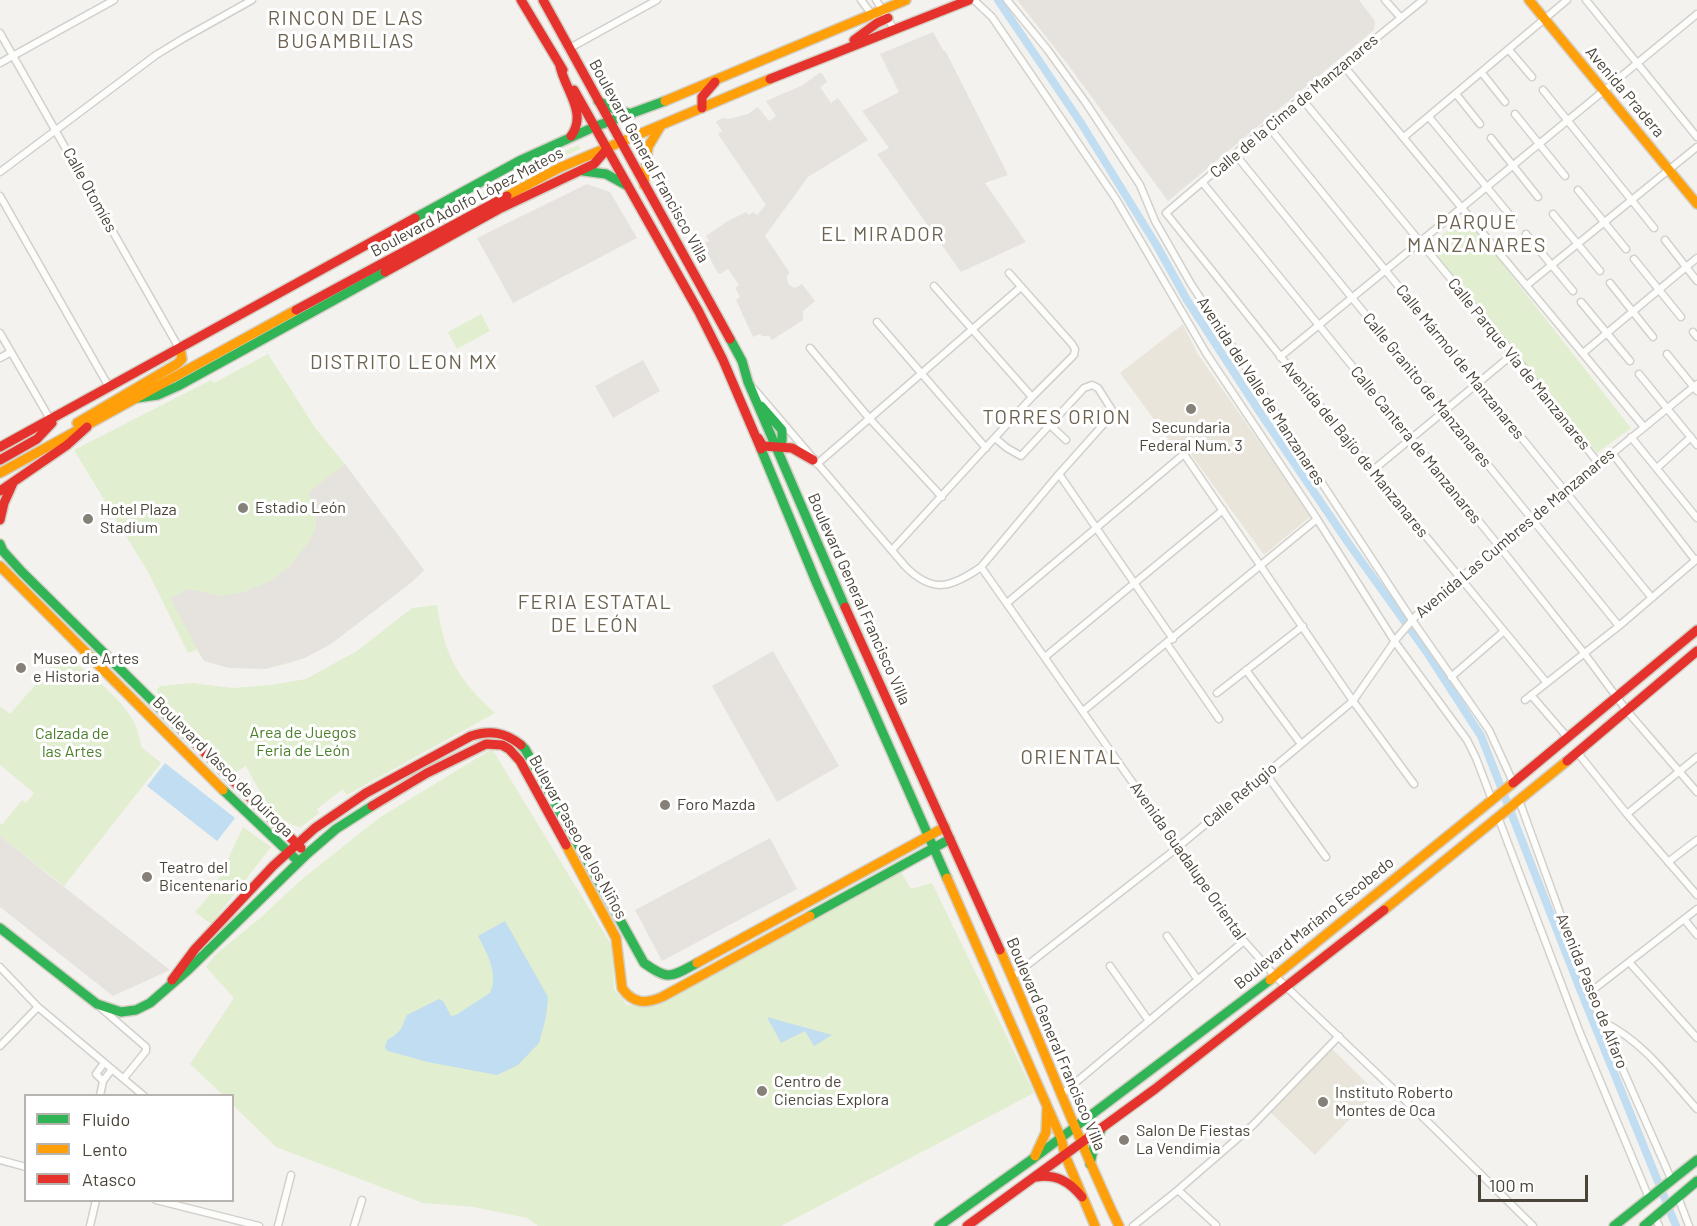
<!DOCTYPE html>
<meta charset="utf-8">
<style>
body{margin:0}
#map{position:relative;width:1697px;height:1226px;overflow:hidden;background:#f4f2ee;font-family:Barlow,sans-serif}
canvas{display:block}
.legend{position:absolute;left:24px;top:1094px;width:210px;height:108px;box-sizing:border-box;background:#fff;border:2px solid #b7b4b0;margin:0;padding:8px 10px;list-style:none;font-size:18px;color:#4b4439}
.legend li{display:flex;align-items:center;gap:12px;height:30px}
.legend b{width:30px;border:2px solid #b7b4b0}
.scale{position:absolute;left:1478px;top:1175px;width:110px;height:27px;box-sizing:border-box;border:3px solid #4b4439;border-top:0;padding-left:8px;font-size:18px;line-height:21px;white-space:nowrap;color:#4b4439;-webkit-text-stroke:4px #fff;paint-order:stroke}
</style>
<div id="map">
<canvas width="1697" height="1226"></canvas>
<ul class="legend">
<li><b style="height:8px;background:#30b455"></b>Fluido</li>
<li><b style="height:8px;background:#ff9f0a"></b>Lento</li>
<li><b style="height:8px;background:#e5322d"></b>Atasco</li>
</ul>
<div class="scale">100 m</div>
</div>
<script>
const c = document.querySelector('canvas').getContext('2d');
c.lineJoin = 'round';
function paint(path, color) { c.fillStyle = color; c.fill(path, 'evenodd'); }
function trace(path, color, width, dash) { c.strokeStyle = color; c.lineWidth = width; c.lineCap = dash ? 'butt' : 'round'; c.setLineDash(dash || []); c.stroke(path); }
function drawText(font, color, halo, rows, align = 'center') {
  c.font = font + ' Barlow,sans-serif'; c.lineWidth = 6; c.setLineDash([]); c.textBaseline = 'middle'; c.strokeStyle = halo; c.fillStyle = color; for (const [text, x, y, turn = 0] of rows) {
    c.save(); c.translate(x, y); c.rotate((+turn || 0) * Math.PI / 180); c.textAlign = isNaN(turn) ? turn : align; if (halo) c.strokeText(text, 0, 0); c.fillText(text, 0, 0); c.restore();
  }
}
paint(new Path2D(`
 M1183,324L1197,353L1311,516L1264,555L1184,445L1177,451L1120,373Z
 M1331,1048L1376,1092L1315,1155L1269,1111Z`), '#eae5da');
paint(new Path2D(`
 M579,145L580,149C544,164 511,185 476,203L472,198L531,166Z
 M1465,216L1631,428L1597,453L1428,247Z
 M481,314L490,331L457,349L448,332Z
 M268,354L316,429L345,464L424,570C407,587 387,601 367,616C310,660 277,680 204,661L197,650L188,653L148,572L74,450L211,380L214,383Z
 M437,605C445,657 457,678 495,713L347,795L343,789L317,809L319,813L301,827C276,825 257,786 246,766L236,772L158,694L157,690L160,686L191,683L233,688L271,685L306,679L357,651L412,608Z
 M63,653C92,678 138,705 141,747L161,763L64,886L0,836V823L2,825L22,800L26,803L34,793L0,765V706L10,714Z
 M492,749L612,946L614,989L627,1005L657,1006L900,870L911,889L932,883L1034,1093L781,1226H538L527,1218L474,1207L423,1203L276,1147L233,1105L232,1096L223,1095L190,1064L234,998L206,967L215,955L259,919L301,880L379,818Z
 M243,827L271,847L211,924L195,912L213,891Z`), '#e1eecf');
paint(new Path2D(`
 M1017,0H1359L1375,21L1374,30L1168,201L1066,62Z
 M933,32L943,50L946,52L1008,175L985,183L1026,242L961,272L877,154L889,148L862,111L899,92L880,54Z
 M819,73H822L827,82L820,87L831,103L838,98L868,140L808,177L765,236L790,273L787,276V280L789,285L795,288L802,284L815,301L803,311V320L772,340L769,336H762L760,334L753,337L736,300L740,297L735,288L739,285L728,269L720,274L717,272L703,244L709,241L706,236L728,221L746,212L749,215L753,212L757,215L766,205L718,134L722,131L716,122L722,118L729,119L748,114L758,107L769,121L776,116L766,101L803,85Z
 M587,184L610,192L637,238L513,303L477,238Z
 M643,360L660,391L613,418L595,386Z
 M345,464L424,570L412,582L331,644L305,658L266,669L229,668L204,661L170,598L188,589L221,596L244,592L270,581L289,567L309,542L316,527V511L309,492Z
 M773,651L839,766L777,802L712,686Z
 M0,836L54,879L170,970L113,996L0,907Z
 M770,838L797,889L662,961L635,910Z`), '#e6e3df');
paint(new Path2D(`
 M165,763L235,818L217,841L147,786Z
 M505,921L548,997L546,1017L539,1043L518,1065L497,1075L428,1062L388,1051L385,1048L387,1040L394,1036L401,1029L407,1015L439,999L443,1001L451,1016L456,1015L490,993C499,975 487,952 478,936Z
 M767,1017L832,1035L814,1046L805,1031L781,1043Z`), '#c0ddf1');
trace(new Path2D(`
 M998,0L1081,123L1157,246L1187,300L1259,411L1349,544L1428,654L1481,736L1582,994L1676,1226`), '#c0ddf1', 8);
const street = new Path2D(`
 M861,0L873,16
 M876,0L894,29
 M974,0L992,17L1116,199L1206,353L1317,519L1395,642L1467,740L1476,758L1492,800
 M1007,0L1047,49L1086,103L1140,185L1155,221L1191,284L1412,620L1489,730L1513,782
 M1385,0L1401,18
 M1423,0L1268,126L1166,213L1372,471L1547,683
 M1586,0L1697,137
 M0,33L179,348
 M568,49L657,0
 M1509,50L1532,77
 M0,63L114,0
 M1343,65L1644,427
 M1482,73L1505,102
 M1543,90L1654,228
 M1456,94L1480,124
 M1302,99L1513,354L1599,464
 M1515,114L1565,176
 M1429,117L1513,219
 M1268,126L1652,598
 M1404,137L1567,0
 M1491,138L1538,197
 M1235,154L1619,626
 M0,172L156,55L184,38L252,0
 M1202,182L1499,546L1584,653L1627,711L1697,792
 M1578,190L1626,249
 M0,196L109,387
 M1553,214L1600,271
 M1526,234L1573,291
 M1665,240L1697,281
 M1634,259L1681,317
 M1610,283L1653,337
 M1527,285L1697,147
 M934,286L1032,397
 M1581,302L1630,361
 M877,322L986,448
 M1693,332L1697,337
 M0,333L50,419
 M810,348L869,418L942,497
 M1583,353L1697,258
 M1667,354L1697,391
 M1280,357L1697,14
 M0,358L11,352
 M1639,374L1697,445
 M754,389L905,566C932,594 951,588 981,567L1059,474L1110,417L1112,410L1098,388L1092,385L1084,388L1021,456L1007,448L995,438
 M1050,425L1066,440
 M1631,437L1697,518
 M1612,453L1695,560
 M817,464L1021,287
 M1657,468L1691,437
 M1372,471L1513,354
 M1059,474L1173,639
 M892,550L1032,397L1074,355L1075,349L1072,344L1009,273
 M981,567L1244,941L1275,976L1434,1128L1533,1226
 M1007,603L1184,454L1353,701L1414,784
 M1167,644L1219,719
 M1045,657L1223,510
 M1246,670L1301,744
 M1451,677L1503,632
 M1217,693L1303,626
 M1531,695L1568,738
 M1525,700L1619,626L1697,559
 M1083,711L1317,519
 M1577,752L1627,814L1697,895
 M1266,774L1326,857
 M1519,800L1589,993L1672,1181
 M1627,814L1697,757
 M1498,817L1580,1033L1649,1198
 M1668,862L1697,840
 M1684,919L1697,935
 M1167,936L1198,980
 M1629,962L1697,1038
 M1110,966L1149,1021
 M0,967L38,1007L144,1096
 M1012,977L1177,848L1353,701L1397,638L1421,610L1697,384
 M1589,993L1697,909
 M101,1008L146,1047V1051L124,1078
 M1603,1022C1643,1041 1668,1077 1697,1109
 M0,1046L38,1007
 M103,1081L96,1074L104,1063
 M1062,1094L1244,941
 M100,1096L103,1081L112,1069
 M0,1160L26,1167
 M1178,1190L1216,1225
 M1678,1197L1689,1226
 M156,1200L259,1226
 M1655,1217L1659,1226
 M90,1226L96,1200
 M278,1226L291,1175
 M354,1226L362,1200
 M1133,1226L1178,1190L1253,1125L1339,1036`);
const fast = new Path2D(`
 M598,101L614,109L632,114
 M583,171L606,174L626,185
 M415,218L521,160L594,127L665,101
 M730,339L742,361L748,382L845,607
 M137,398L158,395L178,386L385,272
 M761,406L782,430V441L775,446
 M761,449L817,584L947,878
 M0,544L3,551L22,572L193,741
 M521,745L525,749L644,963C669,981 671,977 697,963
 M223,790L299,862
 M810,916L950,839
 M0,928L97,1004L121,1012L136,1010L150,1003L188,970L307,854L336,829L372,806
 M1090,1164L1095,1142L1101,1130
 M939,1226L1034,1158L1270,980
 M1614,1226L1697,1160
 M1644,1226L1697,1181`);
const slow = new Path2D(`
 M1529,0L1697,204
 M665,101L906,0
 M644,185L648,147L660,127
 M507,196L559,168L770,79
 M77,423L177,364L182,359L180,348
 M0,473L296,310
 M0,566L223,790
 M566,845L616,938L622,988C633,1004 646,1004 662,997L810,916
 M947,878L1061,1138L1065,1155L1095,1226
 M1384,910L1567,761
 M1000,950C1041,1041 1076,1136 1119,1226
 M697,963L945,827
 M1270,980L1513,783
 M1035,1156L1046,1132L1047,1108`);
const jam = new Path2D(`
 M521,0L563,70
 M543,0L730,339
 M854,40L877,23L888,18
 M560,66C565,90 588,113 571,136
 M770,79L969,0
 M574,90L699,312L723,360L761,449
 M702,108V97L715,82
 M385,272L499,209L594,164L607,149
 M296,310L507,196
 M758,438L763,446L792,448L813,460
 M0,447L415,218
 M0,460L37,439L52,423L50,419
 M0,491L67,445L87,427
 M0,520L4,503L13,483
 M845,607L1000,950
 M193,741L301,848
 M1567,761L1697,651
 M1513,783L1697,630
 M372,806L427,773L486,744L502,745L509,749L520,761L566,845
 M172,980L195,949L273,866L315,828L366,793L471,736C490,730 505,732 521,745
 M1036,1177C1056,1174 1069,1181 1082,1197
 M967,1226L1155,1089L1384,910`);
trace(street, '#d2d0cb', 9);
trace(fast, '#d3cfc5', 12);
trace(slow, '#d3cfc5', 12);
trace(jam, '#d3cfc5', 12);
trace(street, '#fdfdfc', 6);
trace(fast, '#30b455', 9);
trace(slow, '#ff9f0a', 9);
trace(jam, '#e5322d', 9);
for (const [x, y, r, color] of [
 [1191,409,6,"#868178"],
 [243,508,6,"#868178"],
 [88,519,6,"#868178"],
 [21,668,6,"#868178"],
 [665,805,6,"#868178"],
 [147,877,6,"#868178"],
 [762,1091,6,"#868178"],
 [1323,1102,6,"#868178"],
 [1124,1140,6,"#868178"]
]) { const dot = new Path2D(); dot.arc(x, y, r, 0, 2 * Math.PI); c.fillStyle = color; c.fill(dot); trace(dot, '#fff', 2); }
drawText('16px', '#4b4439', '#fff', [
 ["Avenida Pradera",1625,92,50],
 ["Calle de la Cima de Manzanares",1294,106,-40],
 ["Boulevard General Francisco Villa",649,161,61],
 ["Calle Otomíes",90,190,61],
 ["Boulevard Adolfo López Mateos",467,202,-28],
 ["Calle Mármol de Manzanares",1460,362,51],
 ["Calle Parque Vía de Manzanares",1519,364,51],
 ["Calle Granito de Manzanares",1427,390,51],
 ["Avenida del Valle de Manzanares",1261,391,57],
 ["Calle Cantera de Manzanares",1416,445,51],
 ["Avenida del Bajío de Manzanares",1355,449,51],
 ["Avenida Las Cumbres de Manzanares",1515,533,-40],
 ["Boulevard General Francisco Villa",859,599,66],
 ["Boulevard Vasco de Quiroga",223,767,45],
 ["Calle Refugio",1240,795,-40],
 ["Bulevar Paseo de los Niños",578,837,61],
 ["Avenida Guadalupe Oriental",1188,861,55],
 ["Boulevard Mariano Escobedo",1314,923,-39],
 ["Avenida Paseo de Alfaro",1592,991,68],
 ["Boulevard General Francisco Villa",1056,1044,67]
]);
drawText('16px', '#4b4439', '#fff', [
 ["Secundaria",1191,428,"center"],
 ["Federal Num. 3",1191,446,"center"],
 ["Estadio León",255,508],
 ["Hotel Plaza",100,510],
 ["Stadium",100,528],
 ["Museo de Artes",33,659],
 ["e Historia",33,677],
 ["Foro Mazda",677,805],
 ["Teatro del",159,868],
 ["Bicentenario",159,886],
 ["Centro de",774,1082],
 ["Ciencias Explora",774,1100],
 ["Instituto Roberto",1335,1093],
 ["Montes de Oca",1335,1111],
 ["Salon De Fiestas",1136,1131],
 ["La Vendimia",1136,1149]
], 'left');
drawText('16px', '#4a7f2a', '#fff', [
 ["Area de Juegos",303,733],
 ["Feria de León",303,751],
 ["Calzada de",72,734],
 ["las Artes",72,752]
]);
c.letterSpacing = '1.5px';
drawText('20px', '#6e6250', '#fff', [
 ["RINCON DE LAS",346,18],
 ["BUGAMBILIAS",346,41],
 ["PARQUE",1477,222],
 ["MANZANARES",1477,245],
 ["EL MIRADOR",883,234],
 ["DISTRITO LEON MX",404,362],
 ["TORRES ORION",1057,417],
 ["FERIA ESTATAL",595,602],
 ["DE LEÓN",595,625],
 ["ORIENTAL",1071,757]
]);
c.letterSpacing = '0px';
</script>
